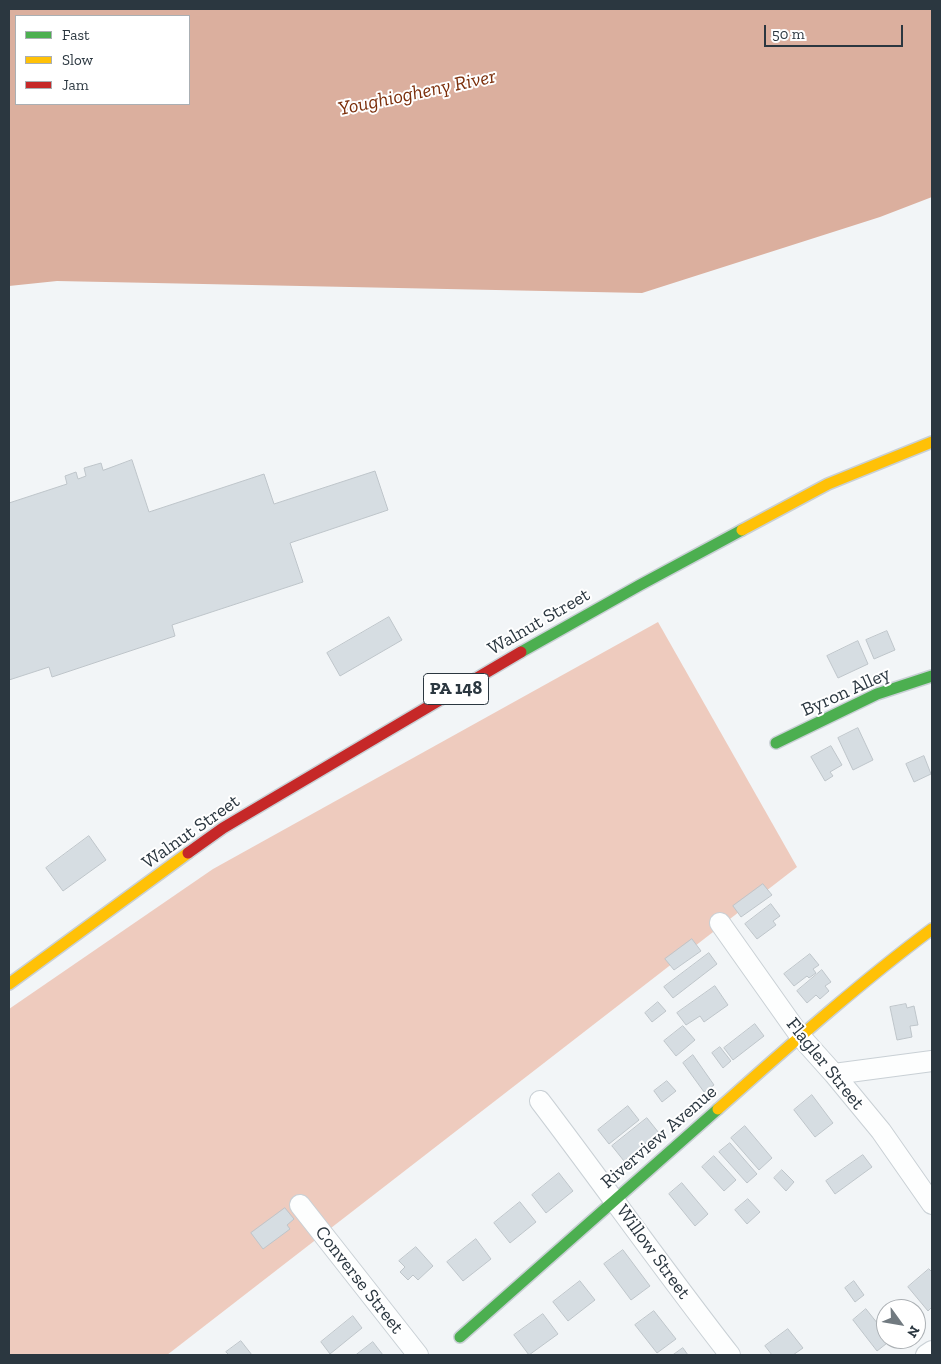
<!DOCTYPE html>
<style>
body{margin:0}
#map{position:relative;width:941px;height:1364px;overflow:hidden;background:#f2f5f7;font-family:"Zilla Slab",serif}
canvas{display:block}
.frame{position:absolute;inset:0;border:10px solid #2b3740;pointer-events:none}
.legend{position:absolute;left:15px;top:15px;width:175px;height:90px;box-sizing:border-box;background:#fff;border:1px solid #aaafb3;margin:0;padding:6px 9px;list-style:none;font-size:15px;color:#2b3740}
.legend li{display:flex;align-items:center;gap:10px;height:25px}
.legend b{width:25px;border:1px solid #aaafb3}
.north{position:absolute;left:876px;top:1299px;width:50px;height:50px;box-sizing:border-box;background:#fff;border:1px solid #aaafb3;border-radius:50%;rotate:122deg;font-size:14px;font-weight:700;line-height:20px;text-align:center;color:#2b3740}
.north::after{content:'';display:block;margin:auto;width:18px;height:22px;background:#717a80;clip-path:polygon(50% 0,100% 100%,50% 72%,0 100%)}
.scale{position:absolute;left:764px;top:25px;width:139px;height:22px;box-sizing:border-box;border:2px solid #2b3740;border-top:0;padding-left:6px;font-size:15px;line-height:18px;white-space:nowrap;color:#2b3740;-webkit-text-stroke:4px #fff;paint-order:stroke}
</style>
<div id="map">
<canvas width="941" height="1364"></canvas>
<div class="frame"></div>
<ul class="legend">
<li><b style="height:6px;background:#4caf50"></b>Fast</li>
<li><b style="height:6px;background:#ffc107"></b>Slow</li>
<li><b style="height:6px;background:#c62828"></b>Jam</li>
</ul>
<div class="north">N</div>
<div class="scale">50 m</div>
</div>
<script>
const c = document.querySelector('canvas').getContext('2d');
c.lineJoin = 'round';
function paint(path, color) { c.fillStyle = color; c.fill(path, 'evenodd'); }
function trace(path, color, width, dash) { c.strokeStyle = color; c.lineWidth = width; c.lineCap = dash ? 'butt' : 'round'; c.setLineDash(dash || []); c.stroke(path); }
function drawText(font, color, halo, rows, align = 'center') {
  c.font = font + ' "Zilla Slab",serif'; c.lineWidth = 4; c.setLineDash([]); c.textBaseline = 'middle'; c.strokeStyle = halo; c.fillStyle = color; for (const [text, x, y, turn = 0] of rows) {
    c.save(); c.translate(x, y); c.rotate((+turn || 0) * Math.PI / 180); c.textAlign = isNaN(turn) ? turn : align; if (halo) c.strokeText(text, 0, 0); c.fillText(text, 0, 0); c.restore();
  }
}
paint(new Path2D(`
 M658,622L797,867L167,1355H9V1009L213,869Z`), '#eecbbe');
paint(new Path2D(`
 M9,9H932V197L880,217L642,293L57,281L9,286ZM16,16H189V104H16Z`), '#dbaf9e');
const building = new Path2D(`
 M132,460L149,512L264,474L274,504L375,471L388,510L290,543L303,582L172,625L175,636L52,677L49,667L9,680V503L67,484L65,476L76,472L78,479L86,476L84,468L101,463L103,470Z
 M389,617L402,640L340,676L327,653Z
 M887,631L895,650L874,659L866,640Z
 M858,641L868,664L838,678L827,656Z
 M858,728L873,760L853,770L838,738Z
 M831,746L842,765L830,772L833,776L825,781L811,757Z
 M924,756L931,774L914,782L906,764Z
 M89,836L106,860L63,891L46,868Z
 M763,884L772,895L741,917L733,906Z
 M771,904L780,916L773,921L776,925L757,939L745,924Z
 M692,939L701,951L674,970L665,959Z
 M709,953L717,964L673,998L664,987Z
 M810,954L819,965L813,969L816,973L809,978L807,976L794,986L784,974Z
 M822,970L831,982L825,986L829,991L820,999L816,995L807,1003L797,991Z
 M715,986L728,1005L704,1022L700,1016L686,1025L677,1013Z
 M658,1002L666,1011L652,1022L645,1013Z
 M906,1004L907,1008L914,1006L918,1025L910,1026L912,1037L897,1040L890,1007Z
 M755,1024L764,1036L733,1060L724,1048Z
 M683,1026L695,1040L676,1056L664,1041Z
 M720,1047L731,1061L723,1068L712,1053Z
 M693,1055L714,1085L704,1092L683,1063Z
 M667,1081L676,1091L662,1102L654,1091Z
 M812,1095L833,1123L815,1137L794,1110Z
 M628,1106L639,1120L609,1144L598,1130Z
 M647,1118L659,1133L624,1161L612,1146Z
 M745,1126L772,1158L759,1170L731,1138Z
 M730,1143L757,1174L747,1183L719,1152Z
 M863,1155L872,1167L835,1194L826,1181Z
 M714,1156L736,1180L724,1191L702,1167Z
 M782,1170L794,1182L786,1191L774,1178Z
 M559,1173L573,1191L546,1213L532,1195Z
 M682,1183L708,1214L695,1226L669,1194Z
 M748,1199L760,1212L747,1224L735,1210Z
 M520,1202L536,1222L510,1243L494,1223Z
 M285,1208L294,1219L287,1225L290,1229L263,1249L251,1233Z
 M476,1239L491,1259L463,1281L447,1262Z
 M416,1247L433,1266L418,1280L413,1275L408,1280L400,1272L405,1267L399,1261Z
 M623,1250L650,1286L631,1300L604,1264Z
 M929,1269L932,1272V1307L928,1311L908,1287Z
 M580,1281L595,1300L568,1321L553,1302Z
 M854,1281L864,1295L855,1302L845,1288Z
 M866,1309L886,1334V1339L891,1340L877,1351L853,1320Z
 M654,1311L676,1339L657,1353L635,1325Z
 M543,1314L558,1334L529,1355L514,1335Z
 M353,1316L362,1328L330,1354L321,1342Z
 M788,1329L803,1348L793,1355H772L765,1346Z
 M241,1341L252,1355H229L226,1352Z
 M373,1342L383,1355H356Z
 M683,1348L688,1355H673Z`);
paint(building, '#d6dde2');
trace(building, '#bec5ca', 1);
const street = new Path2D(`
 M720,923L800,1036L834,1074L881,1131L932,1204
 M834,1074L932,1061
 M540,1101C604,1185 665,1272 730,1355
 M300,1205L418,1355
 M926,1355L932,1351`);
const fast = new Path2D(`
 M521,652L640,585L742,530
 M776,743L877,694L932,676
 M460,1337L718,1109`);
const slow = new Path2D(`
 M742,530L828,484L932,442
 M9,984L188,853
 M718,1109C788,1047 857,985 932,929`);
const jam = new Path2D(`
 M188,853L223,828L521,652`);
trace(street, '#c9d0d5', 22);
trace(fast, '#c9d0d5', 14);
trace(slow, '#c9d0d5', 14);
trace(jam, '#c9d0d5', 14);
trace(street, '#fdfefe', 20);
trace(fast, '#4caf50', 11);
trace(slow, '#ffc107', 11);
trace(jam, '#c62828', 11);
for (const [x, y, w] of [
 [456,689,65]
]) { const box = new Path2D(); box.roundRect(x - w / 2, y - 15.5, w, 31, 4); c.fillStyle = '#fff'; c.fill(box); trace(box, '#2b3740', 1); }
drawText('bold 18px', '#2b3740', null, [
 ["PA 148",456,689]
]);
drawText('19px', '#2b3740', '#fff', [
 ["Walnut Street",539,622,-30],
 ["Byron Alley",846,692,-24],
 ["Walnut Street",191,832,-35],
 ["Flagler Street",825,1064,51],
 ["Riverview Avenue",659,1137,-41],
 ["Willow Street",653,1252,54],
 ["Converse Street",359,1280,52]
]);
drawText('italic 20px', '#7b2e0a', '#fff', [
 ["Youghiogheny River",417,93,-12]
]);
</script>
